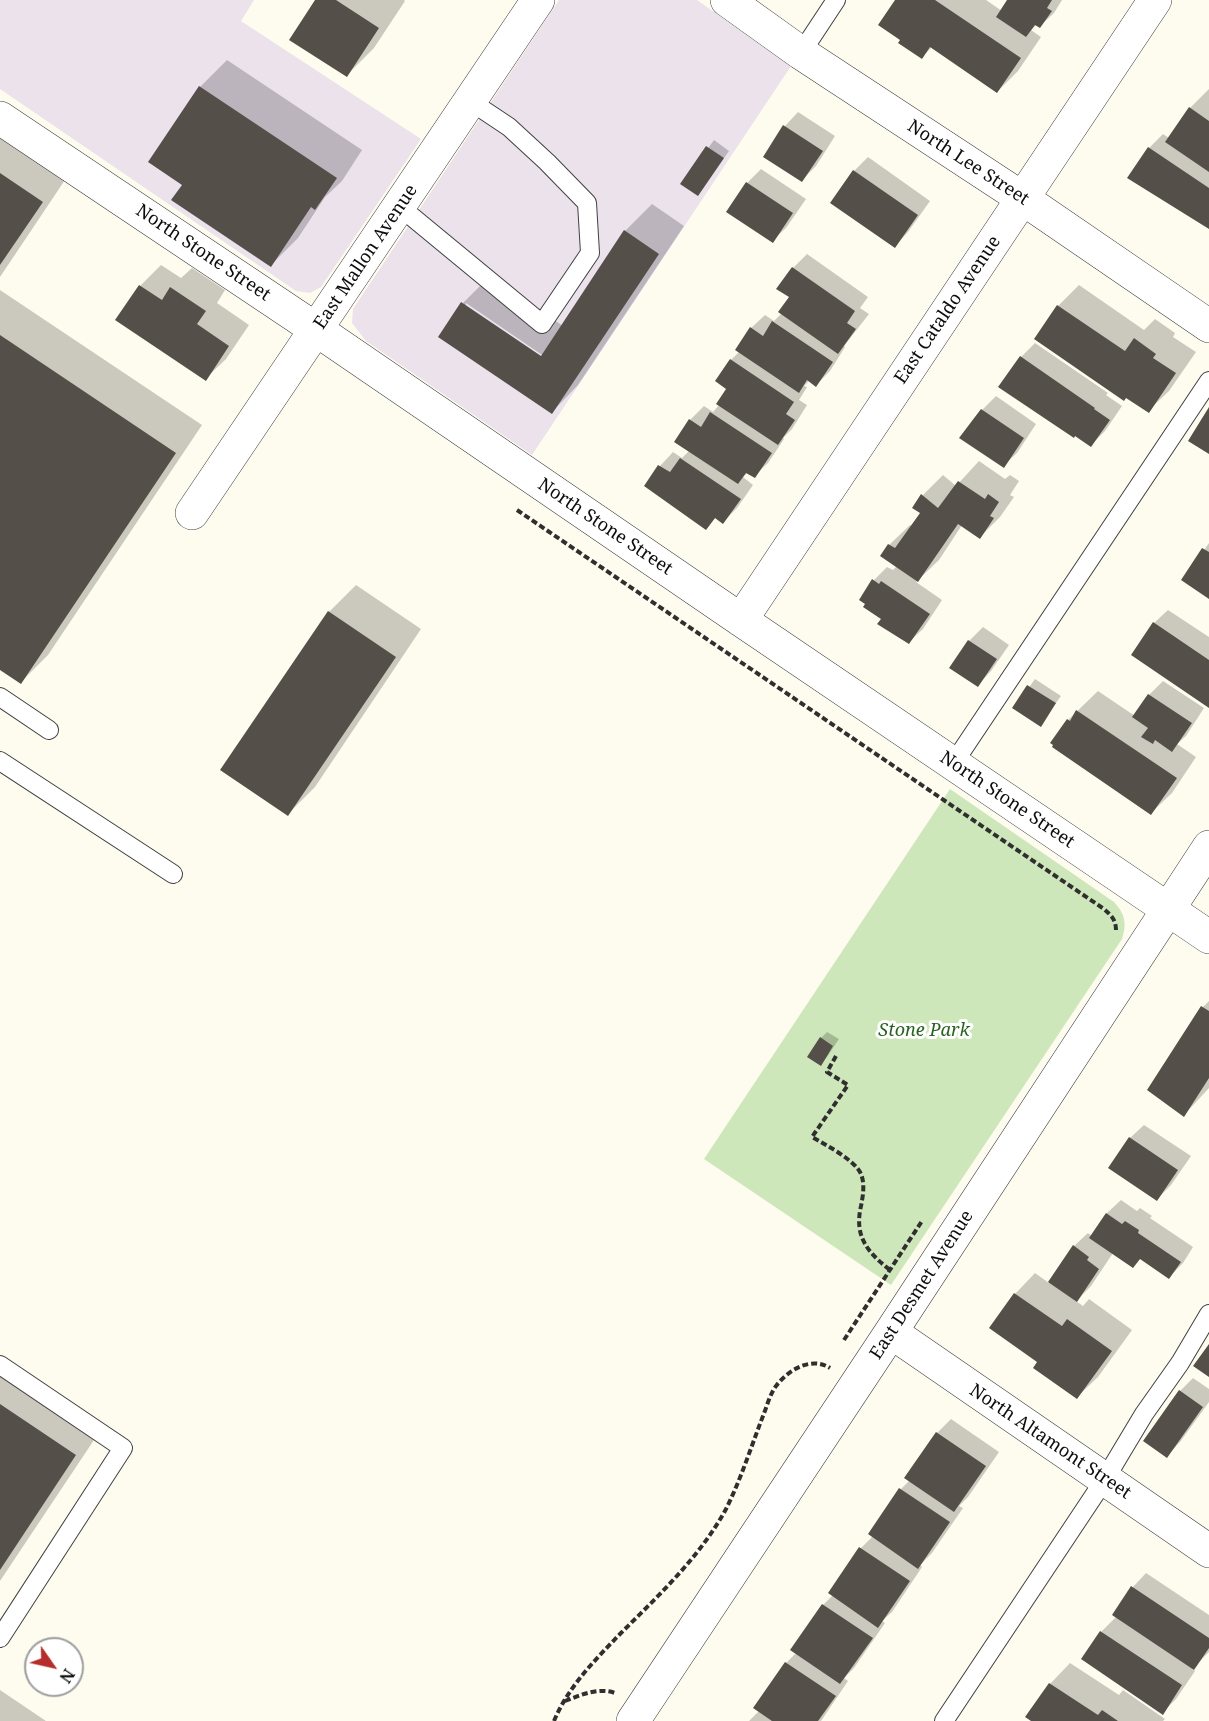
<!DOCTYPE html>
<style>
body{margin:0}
#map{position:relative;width:1209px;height:1721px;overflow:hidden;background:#fefcee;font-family:"Noto Serif",serif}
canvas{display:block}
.north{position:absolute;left:24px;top:1637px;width:60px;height:60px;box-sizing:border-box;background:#fff;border:2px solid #9e9e9e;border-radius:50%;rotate:124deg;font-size:16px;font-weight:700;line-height:24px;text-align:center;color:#0d0d0d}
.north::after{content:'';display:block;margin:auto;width:21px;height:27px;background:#b62e2c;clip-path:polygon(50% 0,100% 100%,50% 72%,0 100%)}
</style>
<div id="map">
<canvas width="1209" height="1721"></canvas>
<div class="north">N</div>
</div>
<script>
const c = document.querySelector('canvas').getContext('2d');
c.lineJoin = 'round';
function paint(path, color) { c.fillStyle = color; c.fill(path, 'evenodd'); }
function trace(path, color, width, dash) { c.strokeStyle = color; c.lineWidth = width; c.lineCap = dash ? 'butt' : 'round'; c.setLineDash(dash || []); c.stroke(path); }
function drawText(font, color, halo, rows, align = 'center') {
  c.font = font + ' "Noto Serif",serif'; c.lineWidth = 6; c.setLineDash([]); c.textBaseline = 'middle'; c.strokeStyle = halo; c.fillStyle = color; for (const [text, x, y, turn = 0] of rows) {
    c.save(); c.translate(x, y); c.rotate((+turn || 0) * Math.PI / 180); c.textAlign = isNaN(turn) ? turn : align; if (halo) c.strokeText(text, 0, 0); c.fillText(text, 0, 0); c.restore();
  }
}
paint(new Path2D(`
 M0,0H254L241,21L421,139L321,287L310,293L296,291L0,89Z
 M559,0H697L791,66L532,455L366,341L352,323L353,309Z`), '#ebe2ec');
paint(new Path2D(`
 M950,789L1114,902C1125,914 1127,923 1122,939L891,1285L704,1159Z`), '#cee7ba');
paint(new Path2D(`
 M317,0H404L405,1L374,48L347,75Z
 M897,0H986L1002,11L1009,0H1062L1054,13L1040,26L1037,24L1031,30L1041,37L1018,71L997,92L932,47L921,58L902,39Z
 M227,60L362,150L342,181L325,197L298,238L271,265L184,184L200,87Z
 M1209,89V227L1130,177L1149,148L1163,134L1169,138L1190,108Z
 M798,112L835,136L816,166L802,180L765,156L785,126Z
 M0,130L69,174L0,277Z
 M714,140L729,151L698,195L682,184Z
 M868,157L930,201L908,232L895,246L832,202L854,171Z
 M761,169L806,199L786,228L772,241L747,183Z
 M652,204L684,226L578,385L552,412L440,336L463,303L490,276L563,326L625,231ZM466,303L548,359L546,361L466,307Z
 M807,254L868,297L860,308L869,314L844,346L845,347L830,371L816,385L810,380L804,386L807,387L799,400L807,405L792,429L783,438L784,439L768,463L754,476L748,472L743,477L753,485L737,508L723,522L716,517L706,528L646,486L660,466L673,452L682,458L690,450L676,441L690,420L704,406L713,412L720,404L728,388L731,360L739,352L751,328L765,315L774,321L782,313L791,297L793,268Z
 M161,265L181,278L192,268L225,290L217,303L249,325L226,359L205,379L117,320L141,285Z
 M1079,285L1144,330L1155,319L1175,333L1173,337L1196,352L1169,391L1148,411L1036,339L1058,306Z
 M0,290L202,425L48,655L21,682L0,668Z
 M1035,343L1108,393L1106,395L1122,406L1105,431L1091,445L1021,357Z
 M996,396L1036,424L1017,453L1003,466L982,410Z
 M979,461L1005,479L1010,475L1019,481L1010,495L1014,497L1000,517L980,537L962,525L939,560L916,582L942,600L923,629L909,642L883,619L874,580L887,567L893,570L897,566L889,545L910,525L912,526L922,513L914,508L923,495L943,475L956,486Z
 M1209,543V597L1183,580Z
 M356,585L421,629L315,787L288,814L329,612Z
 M1168,610L1209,637V706L1154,623Z
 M983,627L1009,645L991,671L978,685L951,668L969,641Z
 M1035,679L1061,696L1040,725L1014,708Z
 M1163,681L1204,708L1186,736L1177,744L1196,757L1172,793L1151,813L1052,742L1068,720L1098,691L1135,716L1149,695Z
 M1209,1001V1088L1184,1115L1203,1007Z
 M827,1032L839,1039L827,1057L821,1064V1038Z
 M1144,1125L1191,1156L1171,1185L1157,1199L1130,1138Z
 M1121,1200L1137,1211L1140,1208L1152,1216L1150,1218L1193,1247L1183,1263L1169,1277L1141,1258L1133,1266L1113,1253L1091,1286L1076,1301L1083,1306L1089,1299L1132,1330L1098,1377L1077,1397L1039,1362L1015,1294L1035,1273L1049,1283L1074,1246L1088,1233L1092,1236L1107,1213Z
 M0,1360L102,1428L0,1581Z
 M1193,1378L1209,1389V1402L1180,1442L1167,1456L1180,1391Z
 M951,1419L999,1452L968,1497L959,1506L963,1508L932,1553L920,1565L922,1567L892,1612L882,1621L885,1623L854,1668L844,1678L848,1681L821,1721H749L760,1710L786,1663L797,1652L793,1649L823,1605L833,1595L861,1548L873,1536L870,1534L901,1489L910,1480L937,1433Z
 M1146,1573L1209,1615V1652L1192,1669L1195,1671L1176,1699L1162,1713L1083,1659L1101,1632L1117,1616L1114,1614L1133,1587Z
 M1070,1663L1119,1695L1123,1690L1165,1719L1163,1721H1034L1050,1684Z
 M0,1690L46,1721H0Z`), '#0003');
paint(new Path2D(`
 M315,0H336L379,28L347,77L289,40Z
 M895,0H935L1021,58L997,93L930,47L922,59L898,43L900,40L878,25Z
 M1007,0H1052L1047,8L1052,11L1040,28L1035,25L1026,37L996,17Z
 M199,86L337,178L315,210L311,207L271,267L171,200L182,185L148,162Z
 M1189,107L1209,121V172L1165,142Z
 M783,125L823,151L802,182L763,157Z
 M706,146L724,158L698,196L680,184Z
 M1148,147L1209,188V229L1127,178Z
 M853,170L918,215L895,248L830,203Z
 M0,173L43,202L0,265Z
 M746,182L793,213L773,243L726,212Z
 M624,230L659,254L552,414L438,337L461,302L541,356Z
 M792,267L855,311L847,323L856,329L838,354L778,312L789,297L776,289Z
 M139,285L162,300L170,287L206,311L197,324L229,346L206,381L115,320Z
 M1057,305L1125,351L1134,338L1156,354L1153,358L1176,373L1149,413L1126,398L1124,401L1034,339Z
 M772,321L833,362L816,387L807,380L799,393L735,350L750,327L763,336Z
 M0,335L176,453L21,684L0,670Z
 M1020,356L1095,408L1094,409L1110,420L1091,447L1075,436L1074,438L998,387Z
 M730,359L794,402L786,414L795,420L778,445L716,404L726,389L715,381Z
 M1209,407V454L1188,441Z
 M981,409L1024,438L1004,468L959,438Z
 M710,412L772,453L755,478L746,473L738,484L674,442L689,419L701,427Z
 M680,458L741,499L723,524L715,518L706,530L644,486L658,465L670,472Z
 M958,481L985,499L988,494L999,502L990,516L994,518L980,539L958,524L918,582L880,556L888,544L895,548L920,513L912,508L921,494L938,508Z
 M1202,548L1209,552V599L1181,580Z
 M872,579L879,584L881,581L930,614L909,644L877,624L881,619L863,607L865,604L859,600Z
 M328,611L396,657L288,816L220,770Z
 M1153,622L1209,660V708L1131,655Z
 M968,640L997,659L978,687L949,668Z
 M1027,685L1056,703L1041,727L1012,708Z
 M1148,694L1192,723L1172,752L1155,740L1153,744L1141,737L1148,728L1132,717Z
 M1076,710L1177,778L1151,815L1052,747L1053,745L1050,743L1067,719L1070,721Z
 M1201,1006L1209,1011V1078L1184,1117L1147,1090Z
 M820,1037L833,1046L821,1066L807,1057Z
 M1129,1137L1178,1170L1157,1201L1108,1168Z
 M1106,1213L1122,1224L1125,1221L1139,1230L1138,1233L1181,1262L1169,1279L1140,1259L1133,1268L1089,1238Z
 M1073,1245L1089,1257L1087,1260L1099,1269L1077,1302L1048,1282Z
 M1014,1293L1062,1326L1067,1319L1112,1351L1077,1399L1033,1368L1037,1362L989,1328Z
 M1209,1344V1377L1193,1366Z
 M1179,1390L1203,1407L1167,1458L1143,1441Z
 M0,1404L76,1455L0,1570Z
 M936,1432L986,1466L954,1512L904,1478Z
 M899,1488L950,1522L918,1569L868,1534Z
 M859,1547L910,1581L878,1628L828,1593Z
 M1131,1586L1209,1638V1648L1194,1670L1112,1615Z
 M822,1604L873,1638L840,1684L790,1650Z
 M1100,1631L1182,1685L1163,1715L1081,1659Z
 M785,1662L836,1696L818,1721H772L753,1708Z
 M1049,1683L1098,1715L1102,1710L1118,1721H1031L1025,1717Z`), '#554f4a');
const lane = new Path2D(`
 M801,53L836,0
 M399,206L542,324L590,253L587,203L547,162L509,127L470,101
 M0,697L49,730
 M0,761L173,874
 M953,764L1209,381
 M0,1365L123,1448L0,1638
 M944,1721L1105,1479L1144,1414L1180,1363L1209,1314`);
const street = new Path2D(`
 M727,0L801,53L1022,198L1209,326
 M0,118L317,330L741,620L1209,937
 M192,513L538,0
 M741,620L1155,0
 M891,1332L1209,1551
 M633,1721L891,1332L1209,847`);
trace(lane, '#404040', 20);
trace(street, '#404040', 34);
trace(new Path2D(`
 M517,510L1104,909C1112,916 1116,920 1116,931
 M836,1056L827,1072L848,1085L812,1137C826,1145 855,1160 861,1174C865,1184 863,1196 861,1206C854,1236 867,1252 890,1270
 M844,1340L922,1221
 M565,1701C581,1695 598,1687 615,1693
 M554,1721C568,1687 595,1660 620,1634C658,1596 700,1557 726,1509C741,1479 751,1447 763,1416C767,1406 770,1394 776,1386C788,1370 811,1356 830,1368`), '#2f2f2f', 4, [6, 3]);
trace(lane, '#fff', 18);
trace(street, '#fff', 33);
drawText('18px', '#0d0d0d', '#fff', [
 ["North Lee Street",968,163,33],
 ["North Stone Street",203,253,34],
 ["East Mallon Avenue",366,257,-56],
 ["East Cataldo Avenue",948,310,-56],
 ["North Stone Street",605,527,34],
 ["North Stone Street",1007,800,34],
 ["East Desmet Avenue",922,1285,-57],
 ["North Altamont Street",1050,1442,34]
]);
drawText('italic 18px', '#2a6221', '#fff', [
 ["Stone Park",924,1031]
]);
</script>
